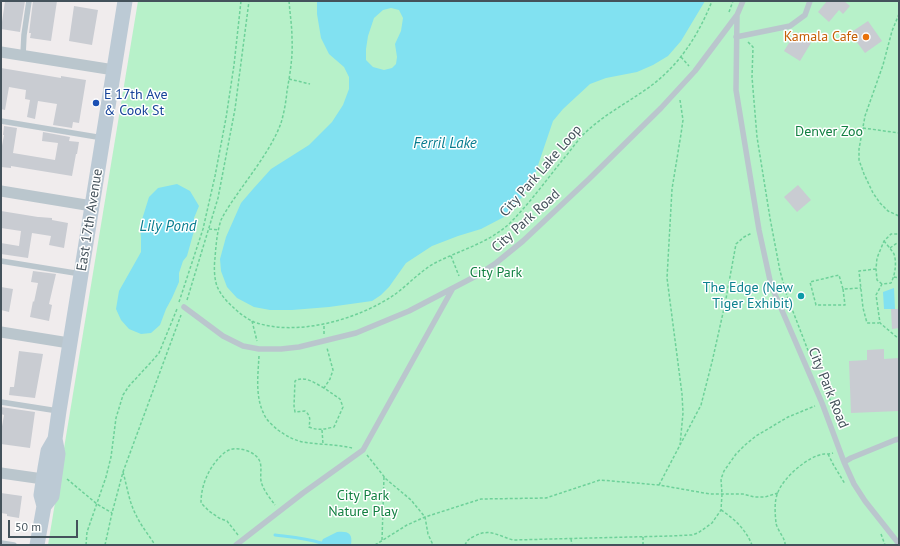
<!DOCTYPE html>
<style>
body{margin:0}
#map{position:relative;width:900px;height:546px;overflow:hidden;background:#f0eced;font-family:"PT Sans",sans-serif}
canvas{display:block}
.frame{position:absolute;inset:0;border:2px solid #44525b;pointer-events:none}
.scale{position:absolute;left:8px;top:520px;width:70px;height:18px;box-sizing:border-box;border:2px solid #44525b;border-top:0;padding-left:5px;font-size:12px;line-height:14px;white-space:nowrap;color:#44525b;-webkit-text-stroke:3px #fff;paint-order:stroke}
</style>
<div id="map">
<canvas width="900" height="546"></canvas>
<div class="frame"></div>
<div class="scale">50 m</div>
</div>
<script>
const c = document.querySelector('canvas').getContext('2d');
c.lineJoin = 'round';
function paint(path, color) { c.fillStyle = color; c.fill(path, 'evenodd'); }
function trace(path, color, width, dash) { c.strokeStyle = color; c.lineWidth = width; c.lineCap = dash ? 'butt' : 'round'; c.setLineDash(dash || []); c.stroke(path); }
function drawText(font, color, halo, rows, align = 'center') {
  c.font = font + ' "PT Sans",sans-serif'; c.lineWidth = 3; c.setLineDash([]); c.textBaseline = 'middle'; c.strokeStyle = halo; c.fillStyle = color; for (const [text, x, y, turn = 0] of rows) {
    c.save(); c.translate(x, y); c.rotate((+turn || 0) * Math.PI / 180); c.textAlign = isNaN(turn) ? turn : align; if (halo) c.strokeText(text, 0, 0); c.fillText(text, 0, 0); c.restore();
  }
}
paint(new Path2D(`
 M138,1H899V545H48Z`), '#b7f1c9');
paint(new Path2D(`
 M317,1H705L681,41L668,56L653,65L637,72L606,78L590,84L563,109L553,121L534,177L523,196L504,217L481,229L458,236L432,246L406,263L389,287L381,295L372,301L329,307L292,310H270L254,307L237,298L227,287L221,271L220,259L226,237L241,203L253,189L271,169L309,145L332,122L343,105L349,89V77L344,67L329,54L321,38L317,14ZM391,8L399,10L403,18L401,31L395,44L397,57L396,64L392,68L384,70L373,67L366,60V49L368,36L374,18L383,10Z
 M177,184L190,191L199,206L194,218V231L187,256L183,261L179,273V282L172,298L166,309L160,325L151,333L141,334L129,329L121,320L116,309L119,291L141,252V238L140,226L149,197L158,188Z
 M894,288L895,309H884L883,292Z
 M337,532C348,531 353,533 351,545H324L321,543L323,539Z`), '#81e1f1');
trace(new Path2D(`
 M275,535C291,537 306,538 321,543`), '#81e1f1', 3);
paint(new Path2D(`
 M5,1H25L20,32L1,29Z
 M33,1H57L51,41L30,38L31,33H29Z
 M827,1H844L850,6L843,14L839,10L829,22L818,12Z
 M74,6L98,10L92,45L69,41Z
 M868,21L882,41L865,53L850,33Z
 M795,33L811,43L800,61L784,51Z
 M1,68L61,78V76L86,80L79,123L73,122L72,128L53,125L57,104L38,101L35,119L27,117L30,100L25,99L26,90L9,87L5,110L1,109Z
 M4,126L17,128L13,153L55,160L58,143L42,141L43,132L70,137L69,141L79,142L77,154H76L72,176L11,166V168L1,167V151L4,135H3Z
 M798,185L811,200L797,212L784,197Z
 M1,211L38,217H39L52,218V220L68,223L64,248L49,245L51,236L32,233L28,258L1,254V243L19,246L21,231L1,228Z
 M33,271L56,274L49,304L52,305L49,321L30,317L33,301L34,302L38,283L31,282Z
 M1,287L13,289L9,312L1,310Z
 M891,309H899V328L892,329Z
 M884,349V359L899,358V411L851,413L849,361L867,360V350Z
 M19,351L43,354L35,398L9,395L10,387H14Z
 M1,407L35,412L30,448L1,444V432L4,415L1,414Z
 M1,493L22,496L19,518L7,516V514L1,513Z`), '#c9ccd2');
trace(new Path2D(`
 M289,1C290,14 292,26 292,39C293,56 290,74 287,91C286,102 284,113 281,123C272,148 251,174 236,196C231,203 225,212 221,220C217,232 216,245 215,258C214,266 214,278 217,286C220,294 227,302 234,308C239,313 247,319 254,322C296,337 357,320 394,295C408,285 420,271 435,263C460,250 489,243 510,223C530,203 547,179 565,157C572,149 578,139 586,132C606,113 631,101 652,85C680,64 699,34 712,1
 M729,12L733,1
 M899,14L892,31L883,65L865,116L859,149V160L864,174L873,193L880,203L888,211L899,216
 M748,42L753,47L752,77L757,137L770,218L780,271L787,296L809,353
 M681,57L689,66
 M289,79L310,84
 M680,100L683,120L681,134L672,189L667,278L682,394L683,413L680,445
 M863,128L899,133
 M209,229L219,230
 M884,241C887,245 891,249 894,254C897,263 895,275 891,283L882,284L876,295L880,323L899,339
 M890,248L897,243L899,244
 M451,256L459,276
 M876,269L859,271L863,308L867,323H879
 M894,277L899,278
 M882,284L877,280L876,269L877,258L884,241L891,234H899
 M843,289L845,305H816L810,282L839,275L843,289L861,288
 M187,300L218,198L235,109L249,1
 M179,302L203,229L215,176L226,118L234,65L241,1
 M252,321L257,341
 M324,334V324
 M259,356C258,375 255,397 264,414C266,420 273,426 278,430C286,436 294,440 303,442C320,445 336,444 352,448
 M324,388C315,383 304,375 295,381L294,406L295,412L305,411C311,416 310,420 309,427C318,431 325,429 334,427L343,407L340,399L324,388L330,379L333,370L327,348
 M827,393L832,404
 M322,430L323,444
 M828,454L833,464L845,484
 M367,455L386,479L411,500L425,517L428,534L433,545
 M123,472C127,486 129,502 136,515C141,526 149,535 155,545
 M67,479L97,504L112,513
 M659,485L701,405L712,362L725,304L736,244L744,237L752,233
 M721,510C735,519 746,530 752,545
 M881,534L885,545
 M238,535L227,521L219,518L209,511L201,503C201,487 207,472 217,460C220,457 224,452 229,450C239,446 257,452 260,462C262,468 260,475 261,481C263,490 270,498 275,505
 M643,537V545
 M571,539L572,545
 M382,540L384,476
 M86,545L87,532L106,477L111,457L116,418L123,395L129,386L153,360L159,353L177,309
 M105,545L112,513L123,472L181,315
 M375,545L407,525L425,517L481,499L546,498L600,480L659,485L710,494H743L754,497H765L778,493
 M465,545C467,540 470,538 475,536C489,528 499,536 513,540L670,536L692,535L698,533L712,523L721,510L722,494L721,479L724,471L736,454L745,445L756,436L788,417L815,406
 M601,545H613
 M785,545C786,539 777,530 776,523C775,513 774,501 778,492C784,477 808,456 824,454C827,454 830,454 833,453`), '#6dd199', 1.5, [3, 2]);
trace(new Path2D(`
 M737,15L736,90L759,230L771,285L822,403L844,462L854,484L865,501L899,544
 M736,37L790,26L805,15L810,1
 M23,55L24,35L29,1
 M1,121L103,138
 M1,261L81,274
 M184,307L223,336L243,346L259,349H281L299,347L356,333L409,311L476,276L496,263L523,241L589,179L661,108L695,71L737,15L743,1
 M1,402L58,411
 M844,462L851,458L895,440L899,439
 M1,543L14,545
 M236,545L303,493L363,450L453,288`), '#bac6cd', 5.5);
trace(new Path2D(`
 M1,52L114,70
 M1,191L92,206
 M1,332L69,343
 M1,473L43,479`), '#bac6cd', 11);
trace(new Path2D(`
 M44,506L41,495L45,468L48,451L55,439
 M37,545L44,506L52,496L58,454L55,439L59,411L125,1`), '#bccad5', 15);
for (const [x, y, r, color] of [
 [866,37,4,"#e8710a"],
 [96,103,4,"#1a4fb4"],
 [801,296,4,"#0f9aa8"]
]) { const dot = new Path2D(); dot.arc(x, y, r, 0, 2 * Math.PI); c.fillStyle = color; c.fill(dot); trace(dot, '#fff', 1.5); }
drawText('14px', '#c56008', '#fff', [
 ["Kamala Cafe",858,37]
], 'right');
drawText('14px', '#164399', '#fff', [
 ["E 17th Ave",104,95],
 ["& Cook St",104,111]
], 'left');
drawText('14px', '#118041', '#fff', [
 ["Denver Zoo",829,132],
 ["City Park",496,273],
 ["City Park",363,496],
 ["Nature Play",363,512]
]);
drawText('14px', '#44525b', '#fff', [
 ["City Park Lake Loop",541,171,-49],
 ["East 17th Avenue",90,220,-81],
 ["City Park Road",526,221,-42],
 ["City Park Road",828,388,68]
]);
drawText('14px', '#0d838f', '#fff', [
 ["The Edge (New",793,288],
 ["Tiger Exhibit)",793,304]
], 'right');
drawText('italic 15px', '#067c8f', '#fff', [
 ["Ferril Lake",445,144],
 ["Lily Pond",168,227]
]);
</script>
